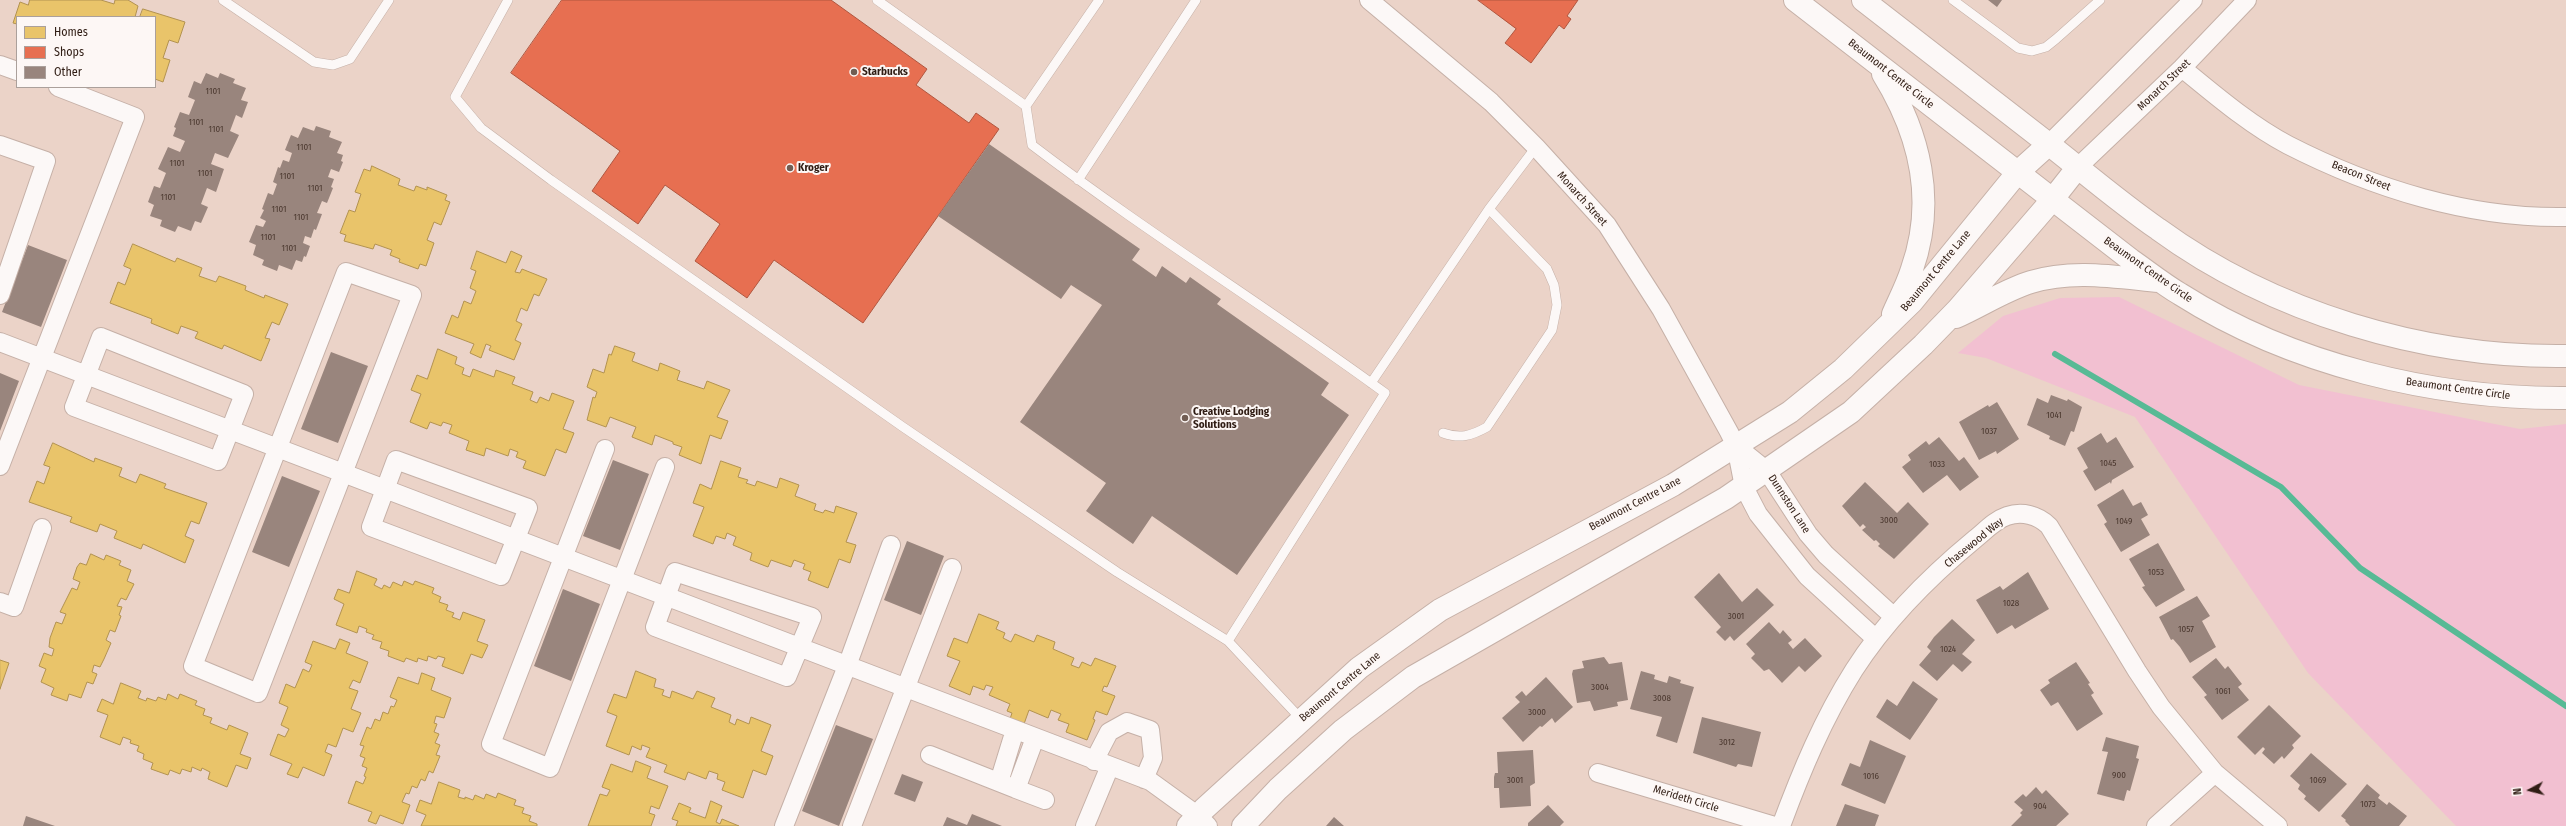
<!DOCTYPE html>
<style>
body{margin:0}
#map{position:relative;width:2566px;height:826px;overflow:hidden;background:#ebd3c8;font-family:"Fira Sans Condensed",sans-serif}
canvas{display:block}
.legend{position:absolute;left:16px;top:16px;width:140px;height:72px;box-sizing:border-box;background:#fdf7f5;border:1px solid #aba09b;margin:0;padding:5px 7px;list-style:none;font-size:12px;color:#301d14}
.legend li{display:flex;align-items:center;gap:8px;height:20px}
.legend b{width:20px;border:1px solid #aba09b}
.north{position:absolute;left:2510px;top:770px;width:40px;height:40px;-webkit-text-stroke:3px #fdf7f5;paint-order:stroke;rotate:263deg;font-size:11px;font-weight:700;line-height:16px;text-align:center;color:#301d14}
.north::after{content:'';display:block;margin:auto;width:14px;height:18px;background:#301d14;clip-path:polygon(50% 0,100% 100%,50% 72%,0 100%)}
</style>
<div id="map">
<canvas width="2566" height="826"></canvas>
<ul class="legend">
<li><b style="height:11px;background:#e9c46a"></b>Homes</li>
<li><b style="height:11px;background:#e76f51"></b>Shops</li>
<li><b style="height:11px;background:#99857d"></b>Other</li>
</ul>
<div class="north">N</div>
</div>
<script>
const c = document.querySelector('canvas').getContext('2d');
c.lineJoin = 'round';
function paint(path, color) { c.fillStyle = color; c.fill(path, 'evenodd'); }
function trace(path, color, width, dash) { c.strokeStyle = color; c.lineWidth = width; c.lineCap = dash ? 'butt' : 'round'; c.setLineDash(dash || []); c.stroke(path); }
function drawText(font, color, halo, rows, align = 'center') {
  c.font = font + ' "Fira Sans Condensed",sans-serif'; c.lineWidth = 4; c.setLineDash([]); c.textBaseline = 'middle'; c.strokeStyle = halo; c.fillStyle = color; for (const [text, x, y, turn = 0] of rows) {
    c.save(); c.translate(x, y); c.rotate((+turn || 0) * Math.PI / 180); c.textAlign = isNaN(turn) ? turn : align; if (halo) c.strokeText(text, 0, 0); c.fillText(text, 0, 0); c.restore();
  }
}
paint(new Path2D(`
 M2119,297L2299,385L2520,429L2566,424V826H2456L2308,673L2135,417L1986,358L1958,353L2003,316L2060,298Z`), '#f2c0d1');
const homes = new Path2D(`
 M30,0H101L114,4L115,0H128L138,6L135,17H17V24L13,23L20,2L28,5Z
 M143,9L185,22L178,43L169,40L163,58L170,60L163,82L155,79V17H140Z
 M372,166L400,179L398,185L414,191L416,186L427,190V187L447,195L445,200L450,202L441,225L434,222L427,240L434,243L426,266L420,264L418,269L399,262L400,259L390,255L392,250L375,244L373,249L344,241L346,235L340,233L349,210L355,212L361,194L355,192L364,169L370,171Z
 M133,244L175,262L177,258L202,268L199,276L216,282L219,276L246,286L245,290L264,298L265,295L288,304L279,325L272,322L265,338L270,339L261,361L224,345L222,349L195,338L198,332L181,326L178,334L151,323L152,319L110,303L118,282L125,285L131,269L124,266Z
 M477,251L506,263L511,251L522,256L515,272L520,273L522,269L547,279L539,296L534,294L527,311L521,308L516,321L522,324L515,340L521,343L514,360L489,350L491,346L486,344L481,358L470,353L474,344L445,333L452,315L458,318L464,301L471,304L476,291L470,288L476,271L471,269Z
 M615,346L635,353L632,361L658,371L660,363L680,371L677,380L704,389L707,381L730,390L717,417L728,421L721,439L710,435L701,464L679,455L682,447L673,444V442L655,435L652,445L632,437L636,427L610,417L606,427L587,420L593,397L595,398L597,392L587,387L593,369L604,373L609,354L611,355Z
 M438,349L457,357L455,364L464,368L462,374L470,377L473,369L494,377L496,370L515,377L512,384L533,392L530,400L537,403L540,397L549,401L552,393L574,401L563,429L574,433L566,453L556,449L545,476L523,468L526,461L516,457L518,452L510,449L508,456L486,448L484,456L466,450L469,441L449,433L452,425L443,422L441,426L430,422L427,429L410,422L421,394L411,390L417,375L427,379Z
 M53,443L94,462L95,458L122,468L119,476L136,483L140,474L166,484L164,488L207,503L199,524L191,521L185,536L194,540L185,563L143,544L141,549L114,538L117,531L100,524L97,532L70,522L72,517L29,502L37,481L44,484L50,467L44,465Z
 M721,461L741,468L738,477L748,480L746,483L755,486L757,481L777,488L780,478L799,485L795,496L816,504L814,510L823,513L825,510L834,513L836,506L857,513L846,542L856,545L850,563L839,559L828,588L808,580L811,572L803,569L805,564L794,560L791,567L771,560L768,567L750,560L752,553L733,545L736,537L727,533L725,539L716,536L713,544L693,536L704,507L693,503L700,484L711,489Z
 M91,554L104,560L106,555L121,561L119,565L131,570L127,581L134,584L126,600L121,598L117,606L122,607L119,615L121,616L115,632L110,630L106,640L111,643L104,659L100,667L94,665L92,672L97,674L93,684L87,682L81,698L69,694L67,701L51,695L54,688L41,682L46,669L39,666L44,653L52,656L54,649L49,647L50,638L56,622L62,624L66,614L60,612L72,588L77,590L80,582L73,579L77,567L80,563L86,565Z
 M357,571L377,579L374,585L382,589L384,585L390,588L393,582L402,586L404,581L413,585L415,581L434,588L432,593L441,597L439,602L448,605L446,610L454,613L452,617L460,620L463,612L485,620L477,641L488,645L482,658L471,654L463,674L442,666L445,658L438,656L436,659L428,656L427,661L418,658L417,662L406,658L404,662L388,656L389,651L380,648L382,642L372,639L374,635L366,632L367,629L359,626L357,633L336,625L344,604L334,599L338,589L349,593Z
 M979,614L999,622L996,629L1005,633L1003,638L1011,642L1015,634L1034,642L1037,635L1055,642L1053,649L1074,658L1071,665L1079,668L1082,662L1091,666L1095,658L1116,666L1107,687L1104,686L1102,691L1115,696L1107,715L1096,711L1093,719L1095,720L1087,740L1066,732L1069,724L1058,720L1061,714L1051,710L1048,718L1029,710L1024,724L1010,719L1012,713L1007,711L1010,704L989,695L993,687L986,685L984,690L973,686L970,695L949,686L960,661L947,656L954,638L967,643Z
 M340,639L350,643L346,653L368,662L360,683L353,680L349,688L358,691L351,709L361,713L353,732L343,728L336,747L328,744L325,752L332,755L324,776L303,767L298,778L287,774L292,764L270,755L278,734L285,737L289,729L281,725L288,707L279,703L286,684L295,688L303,669L309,672L312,665L305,662L313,641L335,649Z
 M0,660L9,663L0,689Z
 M636,671L656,679L654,687L664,690L662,695L670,698L672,691L693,699L697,691L715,698L711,707L731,715L729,722L735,725L737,719L749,724L751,717L771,725L761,751L773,756L766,775L753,770L743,798L722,790L725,782L717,779L718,774L709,771L706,779L688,772L685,780L664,772L667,765L646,757L650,748L642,745L641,750L632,746L629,755L606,746L617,716L607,712L614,694L626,698Z
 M422,673L435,678L431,690L451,698L444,718L436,716L434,723L437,724L434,732L439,734L435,743L440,745L436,755L440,756L433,773L429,771L425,781L421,779L417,788L412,786L409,794L406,793L402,802L410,805L403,824L380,815L376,824L368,821L372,812L348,803L356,781L363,784L366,777L364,776L367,768L362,766L365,758L360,756L364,746L360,745L367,727L371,729L375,719L380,721L383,712L388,714L391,706L394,707L397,700L390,697L398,677L418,684Z
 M121,683L141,691L138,698L146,701L147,698L156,701L158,697L166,700L168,694L178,699L180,694L197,701L195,705L205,709L203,715L212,718L210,723L227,730L229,725L248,733L240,754L251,758L247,769L236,765L227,787L208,779L210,772L202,768L201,771L192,767L191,772L182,769L180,774L170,770L168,775L151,769L153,763L143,759L144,754L137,751L139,746L130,743L131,740L123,737L120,745L100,737L108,715L97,711L102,699L113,704Z
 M636,761L651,767L647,778L668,786L659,809L651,806L649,813L655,815L651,826H588L600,794L607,796L610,790L602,787L611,764L632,772Z
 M439,782L460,790L458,797L465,799V797L473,800L475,795L484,799L486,794L496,798L498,793L516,800L514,805L524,808L522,813L531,816L529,821L537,824V826H421L426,815L416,811L420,800L431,804Z
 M711,801L722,806L716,822L720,824L722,819L739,826H676L678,821L672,819L679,803L691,808L689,812L705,818Z`);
paint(homes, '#e9c46a');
trace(homes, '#b29250', 1);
const shops = new Path2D(`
 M562,0H831L927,69L916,85L969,123L976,113L999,129L863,323L774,260L747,298L695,261L720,224L665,185L638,224L592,191L620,151L511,73Z
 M1478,0H1578L1567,16L1571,19L1564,29L1559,25L1531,63L1505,43L1516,29Z`);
paint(shops, '#e76f51');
trace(shops, '#b0563f', 1);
trace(new Path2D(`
 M2055,354L2281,487L2360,568L2566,706`), '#57ba95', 6);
paint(new Path2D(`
 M1988,0H2002L1997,7Z
 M206,73L218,78L220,73L235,79L233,83L246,88L241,100L248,102L242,118L236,115L230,131L239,135L228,158L215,153L211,164L224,169L216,192L207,188L201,204L208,207L201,223L195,221L191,231L178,226L175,232L160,226L162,220L150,216L154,205L148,202L154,186L160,188L166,173L158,169L168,147L180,152L185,141L173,136L176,128L174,127L180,112L189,115L195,100L188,97L194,81L201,84Z
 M316,126L331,131L329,137L342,142L337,153L343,155L341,161L343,162L339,172L331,169L328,177L334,179L331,187L333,188L327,203L322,201L317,213L322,214L316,230L314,229L311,238L305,236L303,243L310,246L306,257L304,256L302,262L296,260L292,270L279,265L277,271L262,265L264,260L253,255L256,245L249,242L256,225L263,227L266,221L260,218L264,210L262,209L268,193L273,195L277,184L273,182L278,167L280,168L283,160L289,162L292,153L285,150L291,135L298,138L303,127L314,131Z
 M989,144L1140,249L1132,260L1156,277L1162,266L1186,283L1190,277L1221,299L1217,304L1329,383L1321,395L1349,415L1237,575L1152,516L1133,544L1086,511L1106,483L1020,422L1102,305L1071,285L1061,299L938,216Z
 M28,245L67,260L41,327L2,312Z
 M331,352L368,366L338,443L301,429Z
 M0,373L19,381L0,431Z
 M2051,395L2067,401L2068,399L2082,407L2074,432L2071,431L2065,446L2049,439L2050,436L2027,425L2037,398L2048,403Z
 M1997,402L2019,439L1997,454L1996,451L1979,460L1959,422L1988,405L1989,407Z
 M2101,433L2107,443L2116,437L2134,467L2112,480L2111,484L2110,482L2095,491L2083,471L2088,468L2077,448Z
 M1939,437L1959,461L1964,457L1979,477L1960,491L1947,475L1923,493L1902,467L1911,460L1908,455L1926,441L1929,445Z
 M613,460L649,474L620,550L583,536Z
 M282,476L320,491L289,567L252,552Z
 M1865,482L1897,513L1908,502L1929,524L1894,559L1878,546L1880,544L1876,540L1874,541L1862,530L1866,527L1863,524L1860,527L1842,506Z
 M2123,489L2133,506L2141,502L2148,515L2141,519L2150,535L2121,552L2104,524L2107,522L2097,505Z
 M907,541L944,556L921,615L884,600Z
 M2158,543L2185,590L2156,607L2142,587L2145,586L2129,559Z
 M2028,572L2049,609L2015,629L2012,625L1997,634L1976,600L2000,586L2003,590Z
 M1719,573L1742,602L1757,588L1774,605L1734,641L1730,636L1725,641L1716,632L1721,627L1694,597Z
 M563,589L600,604L571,681L534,666Z
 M2197,596L2210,616L2202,621L2216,647L2190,663L2180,647L2173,639L2171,640L2159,617Z
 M1952,619L1975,640L1962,654L1972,662L1962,672L1953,664L1937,681L1919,665L1931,651L1927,647L1934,637Z
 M1769,622L1780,634L1783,630L1792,640L1788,643L1793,649L1805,638L1822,656L1805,672L1799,666L1782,683L1769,669L1764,671L1751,658L1755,654L1746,644Z
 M1604,657L1609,664L1622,662L1628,700L1617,702L1618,706L1594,711L1590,701L1577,703L1572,674L1573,670L1584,668L1582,661Z
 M2216,658L2225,669L2228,666L2242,684L2238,687L2249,700L2222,720L2204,697L2207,695L2192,677Z
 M2076,662L2090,683L2088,684L2094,693L2091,695L2103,714L2077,731L2058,702L2051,706L2040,690L2050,683L2048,680Z
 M1641,671L1655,675L1654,679L1667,683L1669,676L1681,680L1680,683L1694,687L1677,743L1656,736L1662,717L1630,709Z
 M1546,677L1573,707L1555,723L1552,718L1542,727L1540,726L1523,742L1502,718L1520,702L1515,697L1522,691L1526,696Z
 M1913,681L1938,699L1910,740L1876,717L1887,699L1897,706Z
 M2269,705L2301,736L2292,745L2294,748L2284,759L2282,756L2274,764L2262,753L2265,749L2263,747L2255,755L2237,737Z
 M1702,717L1761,732L1752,767L1738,764L1736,767L1693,753Z
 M836,725L873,739L839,826L802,811Z
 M2106,737L2139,746L2136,758L2139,759L2130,791L2127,790L2124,801L2097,794L2108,752L2102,751Z
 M1870,740L1906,756L1885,804L1841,785L1850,763L1860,767Z
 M1533,750L1535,783L1530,786L1531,806L1500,808L1499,788H1494V777L1495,773H1498L1497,752Z
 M2311,753L2347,784L2319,812L2304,799L2306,796L2298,789L2300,785L2290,776Z
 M902,774L923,782L915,802L894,794Z
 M2367,784L2380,795L2378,798L2387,805L2389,802L2407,816L2399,826H2350L2345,821L2346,820L2341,816Z
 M2036,787L2042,794L2046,790L2069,814L2056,826H2011L2022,815L2020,813L2023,810L2014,802L2023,794L2026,797Z
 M1845,804L1879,815L1875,826H1836Z
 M1548,805L1564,822L1560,826H1528V823Z
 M972,814L1002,826H943L947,817L967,825Z
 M26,816L55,826H23Z
 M1334,817L1344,826H1326Z`), '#99857d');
const service = new Path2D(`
 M223,0L314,62L333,65L350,59L389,0
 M508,0L455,97L481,128L551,180L903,427L1117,572L1228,641L1301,719
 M877,0L1026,106L1032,145C1146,232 1269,308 1385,393L1228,641
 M1953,0L2018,48L2032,51L2046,47L2056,39L2100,0
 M1026,106L1099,0
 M1078,180L1196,0
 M1371,383L1489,209L1536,147
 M1443,433C1460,439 1471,436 1487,427L1552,330L1557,305L1554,285L1547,269L1489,209`);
const minor = new Path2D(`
 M1369,0L1491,102L1536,147L1607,225L1661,309L1729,432L1736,446L1744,487L1758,514L1807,576L1876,639
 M0,65L17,71
 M2182,68C2215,95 2250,125 2288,145C2372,188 2470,219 2566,217
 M2049,144L2193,0
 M0,145L46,161L0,295
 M2078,167L2182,68L2247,0
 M346,272L412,295L258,693L193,666Z
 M101,337L244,394L218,461L74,407Z
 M0,342L1150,781L1197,815L1208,826
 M1736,446L1767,471L1808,534L1826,555L1894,617
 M605,449L491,744L550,768L665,467
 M396,460L528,508L501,576L371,527Z
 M0,466L135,117L58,87
 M675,572L812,617L787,677L655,627Z
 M0,602L14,607L42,528
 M1035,738L1016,789L1045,800
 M930,755L1016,789
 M1094,761L1109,732L1127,722L1150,730L1153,758L1144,779
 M1598,773L1775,826
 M999,782L1015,730
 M784,826L847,666L891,545
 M852,826L952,568
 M1085,826L1110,766
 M1781,826C1801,772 1823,719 1854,670C1886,620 1929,577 1975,539C1985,531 1995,520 2007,516C2022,511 2038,515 2049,526L2137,671L2161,707L2215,773L2278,826
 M2156,826L2215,773`);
const tertiary = new Path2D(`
 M1795,0L2131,260C2147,271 2163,284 2180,294C2292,365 2435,399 2566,398
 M1863,0C1924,47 1985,94 2046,142C2083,171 2119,202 2158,229C2273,313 2425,358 2566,356
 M1883,74C1920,134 1936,201 1912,269C1907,285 1899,300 1893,314
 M1956,317C1981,306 2005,290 2031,282C2072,269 2117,277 2159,281
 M1188,826L1204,809L1359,668L1440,610L1673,485L1790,412L1843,369L1912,302L2018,172L2049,144
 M1243,826L1278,789L1343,730L1413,677L1726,498L1851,412L1923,345L1958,309L2052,200L2078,167`);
trace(service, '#c5b0a7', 10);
trace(minor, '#c5b0a7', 20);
trace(tertiary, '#c5b0a7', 24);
trace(service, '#fcf8f7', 9);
trace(minor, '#fcf8f7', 18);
trace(tertiary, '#fcf8f7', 22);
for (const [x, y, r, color] of [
 [854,72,4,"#715d53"],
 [790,168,4,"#715d53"],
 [1185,418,4,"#715d53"]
]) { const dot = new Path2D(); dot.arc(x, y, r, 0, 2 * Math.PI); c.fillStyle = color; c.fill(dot); trace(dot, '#fdf7f5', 1.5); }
drawText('9px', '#4a372e', null, [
 ["1101",213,91],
 ["1101",196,122],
 ["1101",216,129],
 ["1101",304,147],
 ["1101",177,163],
 ["1101",205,173],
 ["1101",287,176],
 ["1101",315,188],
 ["1101",168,197],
 ["1101",279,209],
 ["1101",301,217],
 ["1101",268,237],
 ["1101",289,248],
 ["1041",2054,415],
 ["1037",1989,431],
 ["1045",2108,463],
 ["1033",1937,464],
 ["3000",1889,520],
 ["1049",2124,521],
 ["1053",2156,572],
 ["1028",2011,603],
 ["3001",1736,616],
 ["1057",2186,629],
 ["1024",1948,649],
 ["3004",1600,687],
 ["1061",2223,691],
 ["3008",1662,698],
 ["3000",1537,712],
 ["3012",1727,742],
 ["900",2119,775],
 ["1016",1871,776],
 ["3001",1515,780],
 ["1069",2318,780],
 ["1073",2368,804],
 ["904",2040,806]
]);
drawText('bold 11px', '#301d14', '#fdf7f5', [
 ["Starbucks",862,72],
 ["Kroger",798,168],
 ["Creative Lodging",1193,412],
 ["Solutions",1193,425]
], 'left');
drawText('11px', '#301d14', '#fdf7f5', [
 ["Beaumont Centre Circle",1891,74,38],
 ["Monarch Street",2164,85,-44],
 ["Beacon Street",2361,176,22],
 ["Monarch Street",1582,199,48],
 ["Beaumont Centre Circle",2148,270,35],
 ["Beaumont Centre Lane",1936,271,-50],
 ["Beaumont Centre Circle",2458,389,8],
 ["Beaumont Centre Lane",1635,504,-28],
 ["Dunnston Lane",1789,504,57],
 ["Chasewood Way",1974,543,-39],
 ["Beaumont Centre Lane",1340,687,-40],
 ["Merideth Circle",1686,799,17]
]);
</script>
